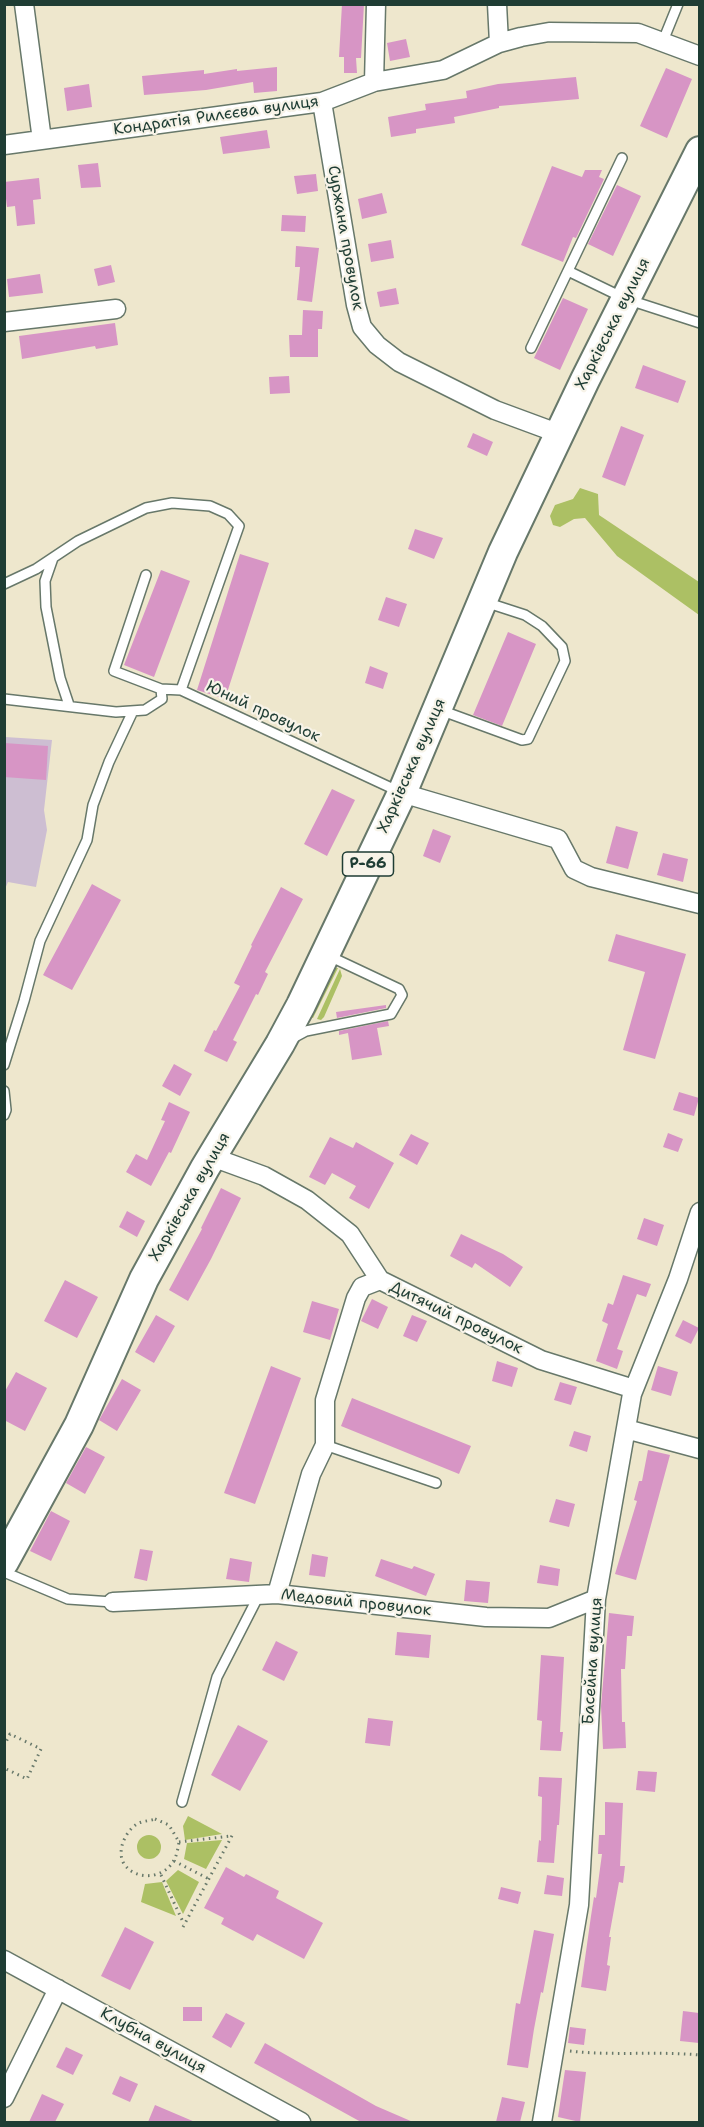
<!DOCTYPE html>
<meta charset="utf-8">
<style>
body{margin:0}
#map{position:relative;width:704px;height:2127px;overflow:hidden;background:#eee7cd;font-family:"Shantell Sans",sans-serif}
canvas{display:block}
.frame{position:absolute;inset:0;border:6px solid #1f3d34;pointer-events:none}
</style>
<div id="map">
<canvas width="704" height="2127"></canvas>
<div class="frame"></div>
</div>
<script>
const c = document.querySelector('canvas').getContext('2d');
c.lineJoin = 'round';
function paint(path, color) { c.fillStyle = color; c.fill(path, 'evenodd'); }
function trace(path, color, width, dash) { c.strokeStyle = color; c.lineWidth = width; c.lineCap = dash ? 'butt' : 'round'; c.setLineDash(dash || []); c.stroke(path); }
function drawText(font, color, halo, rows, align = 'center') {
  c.font = font + ' "Shantell Sans",sans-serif'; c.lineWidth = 4.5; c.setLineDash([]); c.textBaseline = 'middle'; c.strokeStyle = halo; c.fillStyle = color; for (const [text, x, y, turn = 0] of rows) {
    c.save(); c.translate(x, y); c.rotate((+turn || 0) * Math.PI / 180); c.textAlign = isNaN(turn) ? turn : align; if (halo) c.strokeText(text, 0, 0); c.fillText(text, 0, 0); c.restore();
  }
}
paint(new Path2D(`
 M5,737L52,740L44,810L47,830L36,887L8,882L5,889Z`), '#cdbed2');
paint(new Path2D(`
 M580,488L598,494L599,515L699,582V615L617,556L585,518L574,519L560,527L553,525L550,516L555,505L573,499Z
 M334,968H338L313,1018L310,1017Z
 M340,969L342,976L324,1017L321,1020L317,1019Z
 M188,1816L222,1834L185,1840L183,1826Z
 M137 1847a12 12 0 1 1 24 0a12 12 0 1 1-24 0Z
 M222,1840L206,1869L184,1859L187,1843Z
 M178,1870L199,1882L183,1914L166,1881Z
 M162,1882L176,1916L141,1902L145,1884Z`), '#acc064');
paint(new Path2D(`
 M342,4H364L361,58H356L357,73H344V57H339Z
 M406,39L410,57L390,61L387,43Z
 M277,67V91L254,93L253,82L206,90L144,95L142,76L204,70V74L237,69V71Z
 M666,68L692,79L667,138L640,126Z
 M576,77L579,99L499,106V108L454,117L455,123L416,129V133L391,137L388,117L426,110L425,104L467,98L466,91L498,84Z
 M89,84L92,107L67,111L64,88Z
 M267,130L270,148L223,154L220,137Z
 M98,163L101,187L81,188L78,165Z
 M552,166L582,177L585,170H602L599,177L604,179L576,238L573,237L563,262L521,245Z
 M316,174L318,191L297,194L294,176Z
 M39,178L41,199L33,200L35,224L17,226L15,206L7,207L4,182Z
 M617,185L641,196L613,256L588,244Z
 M382,193L387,213L362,219L358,199Z
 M282,215L306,216L305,232L281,231Z
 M391,240L394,258L371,262L368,244Z
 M296,246L319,248L312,302L297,300L300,267H295Z
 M111,265L115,282L98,286L94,269Z
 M40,274L43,293L9,297L7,279Z
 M396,288L399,304L380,307L377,292Z
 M563,298L588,309L560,370L534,358Z
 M303,310L323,311L322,329H318V357H290L289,335H302Z
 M115,323L118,345L96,349L95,346L22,359L19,336Z
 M643,365L686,381L678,403L635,388Z
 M289,376L290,393L270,394L269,377Z
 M621,426L644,435L625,486L602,477Z
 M473,433L493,442L487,456L467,447Z
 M415,529L443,538L434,559L408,549Z
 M240,554L269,563L225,699L197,690Z
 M161,570L190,581L154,677L124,665Z
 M386,597L407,604L399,627L378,620Z
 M508,632L536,644L502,726L473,715Z
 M370,666L388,673L383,689L365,683Z
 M4,743L48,746L46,780L4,777Z
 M332,789L355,800L327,856L304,844Z
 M616,826L638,832L628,869L606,863Z
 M433,829L451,836L440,863L423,856Z
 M663,853L688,859L683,882L657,875Z
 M92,884L121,900L72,990L43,975Z
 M281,887L303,899L265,972L268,974L258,995L256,994L233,1040L237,1042L227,1062L204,1051L214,1030L216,1031L240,986L234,983L252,946L251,945Z
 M616,934L686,954L655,1059L623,1050L645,972L608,961Z
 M386,1005V1008L337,1018L336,1012Z
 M388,1021L389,1026L377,1028L382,1055L352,1060L348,1033L339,1035V1031Z
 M174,1064L192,1074L180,1096L162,1086Z
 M679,1092L699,1098L694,1116L673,1110Z
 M169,1102L190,1112L171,1153L169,1152L151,1186L126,1172L136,1154L147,1160L165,1121L161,1120Z
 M668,1133L683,1139L678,1152L663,1147Z
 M411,1134L429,1143L417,1165L399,1155Z
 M330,1137L353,1148L356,1142L394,1163L369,1209L349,1198L356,1186L332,1173L325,1185L309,1177Z
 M221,1188L241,1198L211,1259L188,1301L169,1290L202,1229L201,1228Z
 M127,1211L145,1221L137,1237L119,1227Z
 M644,1218L664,1225L657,1246L637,1239Z
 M461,1234L503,1254L523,1267L510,1287L475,1263L472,1268L450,1256Z
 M623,1275L651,1284L646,1297L637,1294L617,1349L623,1351L617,1369L596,1361L608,1324L602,1321L608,1303L613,1305Z
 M65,1280L98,1297L77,1338L44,1321Z
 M372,1299L388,1307L378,1329L361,1321Z
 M312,1301L339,1309L330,1340L303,1332Z
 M156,1315L175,1326L154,1363L135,1352Z
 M412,1315L427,1321L417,1342L403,1336Z
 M683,1320L699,1328L691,1344L675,1336Z
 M497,1361L518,1368L512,1387L492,1381Z
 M271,1366L301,1378L255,1504L224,1493Z
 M658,1366L678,1372L671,1396L651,1390Z
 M16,1372L47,1388L25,1431L4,1420V1393Z
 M122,1379L141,1390L117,1431L99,1420Z
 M560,1382L577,1387L571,1405L554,1400Z
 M352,1398L471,1446L459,1474L341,1426Z
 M574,1431L591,1436L587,1452L569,1446Z
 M86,1447L105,1457L85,1494L66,1483Z
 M648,1450L670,1455L636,1580L615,1574L637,1501L634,1500L639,1481H642Z
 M556,1499L575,1504L569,1527L549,1522Z
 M51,1511L70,1521L51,1561L30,1551Z
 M140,1549L153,1551L147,1581L134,1578Z
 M312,1554L328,1557L325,1577L309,1575Z
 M230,1558L252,1562L249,1582L226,1579Z
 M381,1559L412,1569L414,1566L435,1574L426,1596L375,1576Z
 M540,1565L560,1569L558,1586L537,1583Z
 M466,1580L490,1582L488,1603L464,1601Z
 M609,1613L634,1616L632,1636H627L625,1669H621L622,1722H625L626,1748L603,1749L601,1706Z
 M397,1632L431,1635L429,1658L395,1655Z
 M276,1641L298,1652L284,1681L262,1670Z
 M541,1655L564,1657L560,1732H563L561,1751L540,1750L542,1721L537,1720Z
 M368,1718L393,1721L390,1746L365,1743Z
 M238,1725L268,1741L240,1791L211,1775Z
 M638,1771L657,1772L655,1792L636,1790Z
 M539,1777L562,1778L559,1825H557L554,1863L537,1862L539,1840L541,1841L542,1797L538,1796Z
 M605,1802L623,1803L620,1866H625L623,1883L619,1882L609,1937H611L607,1965L610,1966L606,1991L581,1987L591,1916L594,1897L596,1898L602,1854H598L599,1835H605Z
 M226,1867L244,1877L246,1874L279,1891L276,1898L323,1923L304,1959L257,1934L253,1941L221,1924L224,1918L204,1908Z
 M547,1875L564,1878L562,1896L544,1894Z
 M501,1887L521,1892L518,1904L498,1899Z
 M125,1927L154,1942L130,1990L101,1976Z
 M534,1930L554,1934L543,1993L541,1992L534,2029L528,2068L507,2065L516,2003L520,2004Z
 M183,2007H202V2021H183Z
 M683,2011L699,2013V2043L680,2041Z
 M226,2013L245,2023L231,2048L212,2037Z
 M570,2027L586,2029L584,2045L568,2043Z
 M265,2043L376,2106L413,2122H361L254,2063Z
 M66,2047L83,2055L73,2075L56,2067Z
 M565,2070L586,2072L580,2122L558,2117Z
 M120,2076L138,2084L130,2102L112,2094Z
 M42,2094L64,2104L55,2122H29Z
 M502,2097L525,2102L520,2122H496Z
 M155,2105L195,2122H148Z`), '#d795c5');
const lane = new Path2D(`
 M663,41L678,4
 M568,271L626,299L700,323
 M531,348L622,158
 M53,558L45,581L46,607L60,678L69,705
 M146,575L114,671L161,689L181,690
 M4,584L36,569L78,541L146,508L172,503L210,506L228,514L239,526L181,690L400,792
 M4,699L116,712L145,710L162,699L161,689
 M440,710L522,740L528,739L565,661L562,647L542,626L525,615L485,602
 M293,1038L306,1031L391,1014L402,995L399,989L329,956
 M4,1065L24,1001L40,941L87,840L93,805L109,762L133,711
 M4,1091L6,1110L4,1115
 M325,1445L436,1483
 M4,1572L68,1599L113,1602
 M182,1802L217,1677L259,1595`);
const street = new Path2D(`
 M24,4L42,140
 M497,4L499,43
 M374,82L376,4
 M322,102L356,305L362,327L377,345L399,362L495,410L560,434
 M4,145L322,102L374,82L443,70L499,43L521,37L549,32L638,33L700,56
 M4,322L116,309
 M402,793L558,839L574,869L591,877L700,904
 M212,1157L264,1176L307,1200L350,1234L380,1280L541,1360L634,1389
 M626,1429L700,1449
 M277,1594L311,1474L325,1445V1400L356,1298L362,1287L380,1280
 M113,1602L277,1594L486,1617L549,1618L596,1599
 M4,1960L301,2122
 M4,2098L58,1989
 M542,2122L579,1905L596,1599L632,1394L678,1279L700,1212`);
const primary = new Path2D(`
 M4,1562L79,1425L144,1279L205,1168L280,1044L301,1005L402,793L503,552L585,380L700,151`);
trace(lane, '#67786a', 12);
trace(street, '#67786a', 21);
trace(primary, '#67786a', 32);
trace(new Path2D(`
 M4,1746L10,1734L41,1749L27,1779L4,1768
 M155,1819L169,1825L179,1842C178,1848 177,1855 174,1860C164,1880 133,1881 123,1862C117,1849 126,1831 137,1824C142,1821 149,1821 155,1819Z
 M179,1842L231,1836
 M174,1861L209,1879
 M161,1875L184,1924
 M183,1927L234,1832
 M570,2051C613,2056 656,2051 700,2055`), '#67786a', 3, [1.5, 4.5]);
trace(lane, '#fff', 9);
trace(street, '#fff', 18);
trace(primary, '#fff', 28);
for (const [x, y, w] of [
 [368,864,51]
]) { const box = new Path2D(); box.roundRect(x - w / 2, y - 12, w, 24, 4.5); c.fillStyle = '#f7f3e8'; c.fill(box); trace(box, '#1f3d34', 1.5); }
drawText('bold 15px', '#1f3d34', null, [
 ["Р-66",368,864]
]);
drawText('16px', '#1f3d34', '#f7f3e8', [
 ["Кондратія Рилєєва вулиця",216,116,-8],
 ["Суржана провулок",345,238,80],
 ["Харківська вулиця",613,324,-63],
 ["Юний провулок",263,712,25],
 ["Харківська вулиця",412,766,-66],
 ["Харківська вулиця",190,1197,-60],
 ["Дитячий провулок",456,1318,26],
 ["Медовий провулок",356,1603,6],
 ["Басейна вулиця",593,1661,-86],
 ["Клубна вулиця",153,2041,29]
]);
</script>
